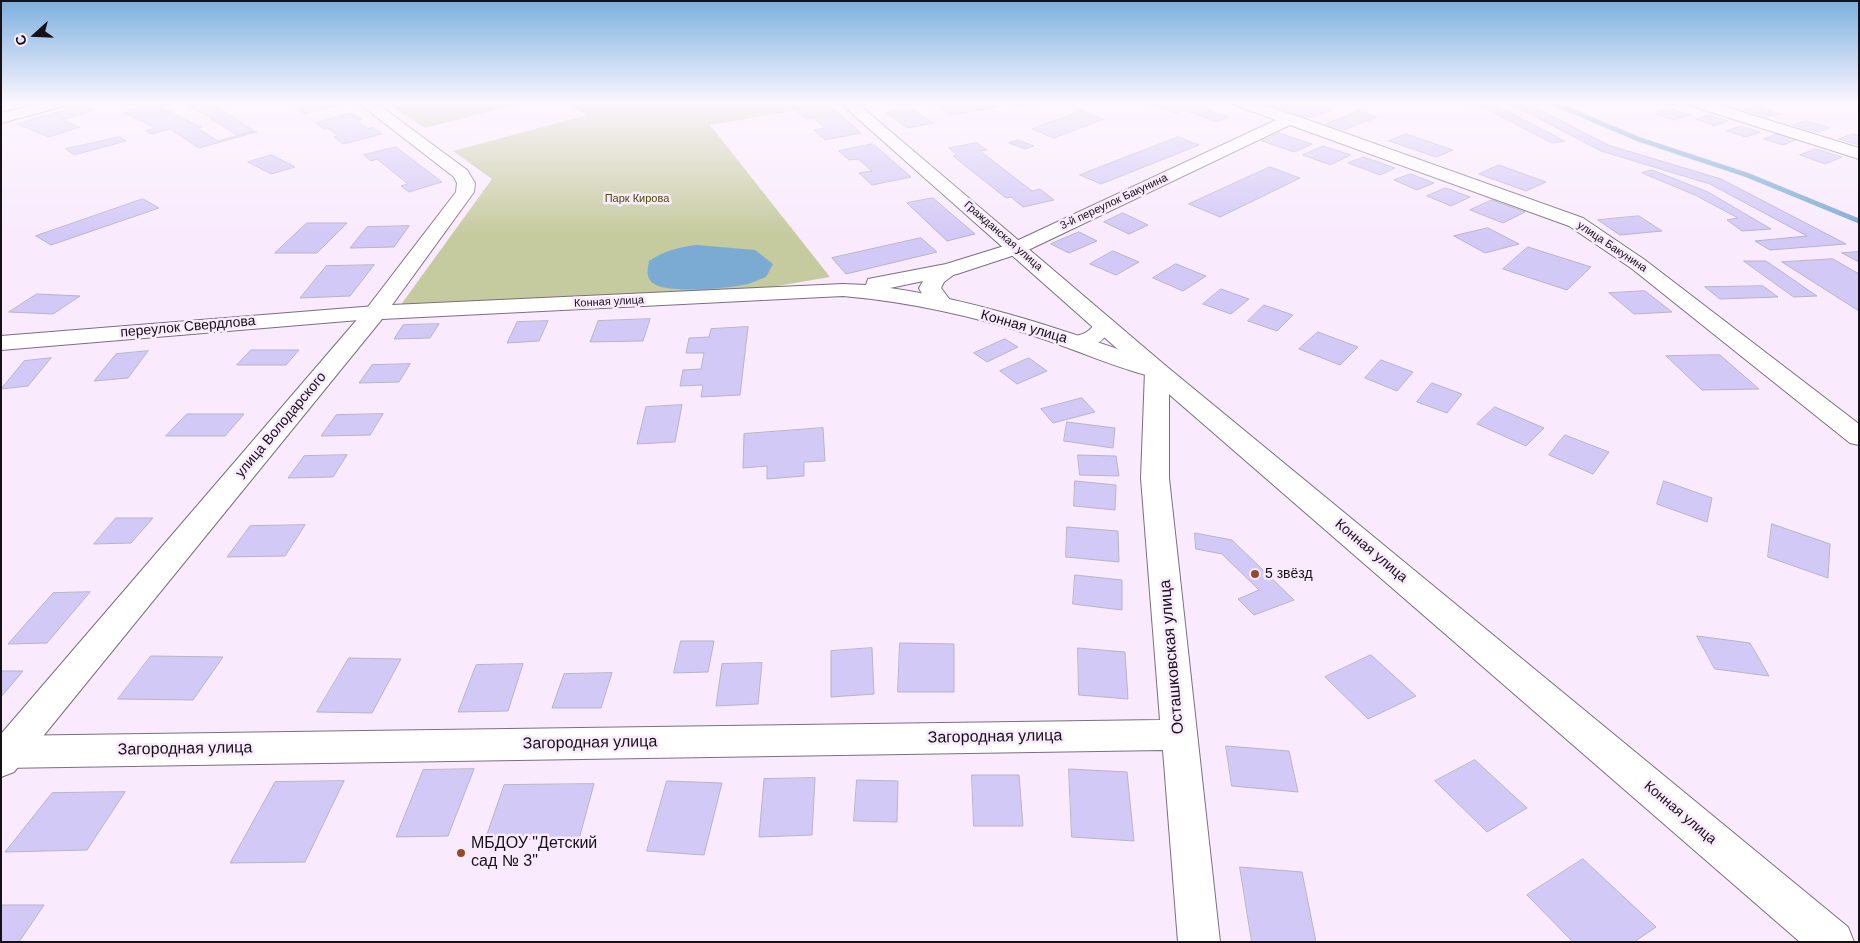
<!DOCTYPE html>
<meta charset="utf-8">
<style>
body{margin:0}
#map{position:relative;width:1860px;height:943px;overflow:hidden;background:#f9ebfd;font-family:Helvetica,sans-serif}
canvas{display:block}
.frame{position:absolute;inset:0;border:2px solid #161117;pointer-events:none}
.north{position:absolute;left:10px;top:10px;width:50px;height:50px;-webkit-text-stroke:4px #f9ebfd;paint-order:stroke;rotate:250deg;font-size:14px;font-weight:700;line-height:20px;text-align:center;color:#161117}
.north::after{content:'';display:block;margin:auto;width:18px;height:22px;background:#161117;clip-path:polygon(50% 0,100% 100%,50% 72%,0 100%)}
</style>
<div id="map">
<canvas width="1860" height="943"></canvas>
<div class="frame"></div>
<div class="north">С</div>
</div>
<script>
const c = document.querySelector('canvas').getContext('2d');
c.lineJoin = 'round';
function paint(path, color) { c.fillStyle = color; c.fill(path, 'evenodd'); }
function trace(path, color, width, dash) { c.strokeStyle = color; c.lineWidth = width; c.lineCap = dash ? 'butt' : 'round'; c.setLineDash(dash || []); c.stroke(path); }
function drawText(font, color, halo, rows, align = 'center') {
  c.font = font + ' Helvetica,sans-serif'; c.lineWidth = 5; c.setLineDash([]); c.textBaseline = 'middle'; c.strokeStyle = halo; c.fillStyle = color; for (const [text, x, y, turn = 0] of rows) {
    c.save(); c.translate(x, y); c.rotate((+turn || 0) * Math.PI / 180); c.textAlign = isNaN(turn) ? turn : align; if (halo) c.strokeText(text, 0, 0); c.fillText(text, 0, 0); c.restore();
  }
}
paint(new Path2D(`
 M386,102H527L425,128Z
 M565,102H825L829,105L710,125L830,277L748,291L400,306L492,179L453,151L587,115Z`), '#c6cb9f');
paint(new Path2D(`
 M697,245L755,250L773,264L766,277C760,279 754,282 748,284C731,288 659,296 650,280C646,274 648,268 649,261C664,251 679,247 697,245Z`), '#7baad3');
trace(new Path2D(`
 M1551,102L1638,139L1747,175L1859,221`), '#7baad3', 5);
const building = new Path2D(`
 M165,102H178L161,107L201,127L197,128L218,141L254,131L257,132L199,148L170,129L151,134L146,131L156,128L124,113Z
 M183,102H207L210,103L192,108Z
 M290,102H335L340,105L304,114Z
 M991,102L998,107L951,115L934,103Z
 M1011,102H1035L1037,103L1019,107Z
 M1144,102H1184L1229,117L1217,122L1184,110L1176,113Z
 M1283,102H1306L1331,110L1310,118L1273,106Z
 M1467,102H1486L1499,107L1565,141L1552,143L1486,109Z
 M1500,102H1519L1538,109L1608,145L1721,179L1846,244L1770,250L1755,241L1807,236L1710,184L1601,151L1526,112Z
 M81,105L95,110L62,120L80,127L49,137L17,124Z
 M214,105L254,131L237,135L197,110Z
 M829,105L861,133L825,140L814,130L825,128L814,118L806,119L797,111Z
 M1758,107L1780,114L1766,117L1744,110Z
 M912,109L933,123L907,128L887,113Z
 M1672,109L1690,115L1674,120L1656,114Z
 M1082,111L1104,119L1054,138L1032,129Z
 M1359,111L1377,117L1344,130L1326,124Z
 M352,113L362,120L358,121L368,129L372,127L382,134L343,144L334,137L338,136L328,128L324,129L316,123Z
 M1710,115L1728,121L1715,126L1696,119Z
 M1807,121L1830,128L1816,132L1793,125Z
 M1741,126L1760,132L1746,137L1727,131Z
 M1279,133L1312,144L1294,152L1262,141Z
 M1406,134L1453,150L1436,157L1389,141Z
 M1777,134L1796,140L1783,145L1764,139Z
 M1853,134L1859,136V145L1839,139Z
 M120,137L126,141L74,155L66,149Z
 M1178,137L1199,145L1101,184L1080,175Z
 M1018,140L1034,146L1025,149L1009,143Z
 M977,143L987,150L980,151L1032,191L1040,189L1054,200L1023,207L1011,197L1006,198L953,156L957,155L949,148Z
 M873,144L911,177L872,185L859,173L872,171L858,159L849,160L839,151Z
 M1323,146L1351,155L1330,165L1303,155Z
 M396,147L442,182L409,192L401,186L408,184L377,159L371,161L364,155Z
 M1816,149L1842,157L1825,164L1800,155Z
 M272,155L295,167L271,174L248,162Z
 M1364,157L1395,168L1380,175L1348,163Z
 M1499,165L1546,182L1526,191L1479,174Z
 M1270,167L1300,178L1220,217L1189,204Z
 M1652,170L1708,192L1771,229L1742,231L1727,220L1738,218L1695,195L1642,173Z
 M1411,174L1434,183L1417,190L1394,180Z
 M1446,188L1470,197L1451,206L1427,196Z
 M933,198L975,234L947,241L907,203Z
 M143,199L159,208L51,245L36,236Z
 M1492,200L1525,212L1503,223L1470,210Z
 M1123,213L1148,225L1129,234L1104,222Z
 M1639,216L1662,231L1620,235L1598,220Z
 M307,223H347L317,253H275Z
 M409,226L394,247L350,248L367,227Z
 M1488,228L1519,244L1485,253L1454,236Z
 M1079,232L1097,241L1069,253L1051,244Z
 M921,238L937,252L846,274L832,258Z
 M1528,247L1591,267L1567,290L1503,269Z
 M1113,251L1139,262L1116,275L1090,264Z
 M1859,252V262L1842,253Z
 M1833,259L1859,274V311L1782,262Z
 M1744,261H1766L1817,296L1794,297Z
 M1176,264L1206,276L1183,291L1153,278Z
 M374,265L350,296L300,298L326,266Z
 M1763,286L1778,297L1720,299L1705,287Z
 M1221,289L1249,299L1231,314L1203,304Z
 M1645,291L1672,312L1634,314L1609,293Z
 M37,294L80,296L53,314L9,312Z
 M1264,305L1293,315L1277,331L1248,321Z
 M650,319L643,341L590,342L598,321Z
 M548,321L539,341L507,343L517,322Z
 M439,324L430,338L394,339L403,325Z
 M748,327L740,395L701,397L703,385L680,386L683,370L701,369L704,353H686L689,338L709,337L711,329Z
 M1318,332L1358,347L1340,365L1299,349Z
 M1005,339L1018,347L987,362L974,353Z
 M251,350H299L286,365H237Z
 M148,351L128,378L94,381L116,354Z
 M1720,355L1759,389L1702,390L1666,356Z
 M51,358L28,386L1,389L24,361Z
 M1029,358L1047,371L1017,384L1000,371Z
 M1381,360L1413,372L1397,391L1365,378Z
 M410,364L399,382L359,383L372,365Z
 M1432,383L1462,394L1447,413L1417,402Z
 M1082,398L1095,412L1053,423L1041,409Z
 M682,405L675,442L637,444L646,407Z
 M1495,407L1544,428L1526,446L1477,424Z
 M187,414H244L225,436H166Z
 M383,414L370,435L321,436L336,415Z
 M1067,422L1115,428L1113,448L1064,441Z
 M823,428L825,461L804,462V476L767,479V466L743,468L744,434Z
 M1565,435L1609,452L1593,474L1549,455Z
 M347,455L333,477L288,478L304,456Z
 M1078,455L1116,456L1119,476L1080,475Z
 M1075,481L1116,485L1115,510L1074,506Z
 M1664,481L1712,498L1707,522L1657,504Z
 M116,518H153L131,543L94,544Z
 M1772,524L1830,544L1828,578L1768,557Z
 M305,525L285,556L227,557L250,526Z
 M1067,527L1118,531L1119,562L1066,557Z
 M1195,533L1232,540L1294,600L1254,615L1238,599L1259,590L1222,554L1196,549Z
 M1075,575L1122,580V610L1073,604Z
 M90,592L47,643L8,644L53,593Z
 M1697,636L1750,643L1769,676L1715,669Z
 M681,641H714L708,672L674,673Z
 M900,643L954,644V692H898Z
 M872,648L874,694L831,697V651Z
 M1078,648L1125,652L1128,699L1079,695Z
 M1371,655L1416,696L1368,719L1325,677Z
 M151,656L223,657L193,700L118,699Z
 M349,658L401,659L372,713L317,712Z
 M762,663L758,704L716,706L722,664Z
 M523,664L508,711L458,712L476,665Z
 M1,671H23L1,697Z
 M612,673L601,708H552L564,674Z
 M1226,746L1289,751L1298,792L1232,786Z
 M1475,760L1527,808L1487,832L1435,781Z
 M474,769L448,836L396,837L423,770Z
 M1069,769L1127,772L1134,841L1072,837Z
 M972,775H1019L1023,826H974Z
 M815,778L812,835L759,837L764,779Z
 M857,780L898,781L897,822L854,821Z
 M344,781L305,862L230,863L275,782Z
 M667,781L722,783L704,855L647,851Z
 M594,784L579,839L485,840L504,785Z
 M125,792L87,850L5,852L52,793Z
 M1583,859L1656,927L1634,942H1573L1527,895Z
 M1240,867L1302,872L1316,942H1252Z
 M1,905H44L19,942H1Z`);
paint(building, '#d3c9f6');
trace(building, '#b8b3c7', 1);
const minor = new Path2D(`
 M45,102H71L68,105L1,123V113Z
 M1232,102H1254L1297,116L1583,218L1645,260L1859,424V445L1850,443L1631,268L1569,226L1290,125L1024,252L1017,254L1010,252L1007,248L1010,244L1276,120L1235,105Z
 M1686,102H1710L1859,148V159L1689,105Z
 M950,264L957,266L960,270L944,282L941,288L953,304L950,309C933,313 926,302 919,288L928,273Z
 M375,306L383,308L386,313L383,318L1,350V336Z
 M1104,318L1112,320L1115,325C1104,341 1090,353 1069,348L1065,343C1071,335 1080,337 1088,331C1095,326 1094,321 1104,318Z
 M1157,364L1166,366L1169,371V478L1220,942H1178L1163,750L1,768V736L1160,720L1141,478L1145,371L1148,366Z`);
const tertiary = new Path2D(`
 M357,102H375L467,170L475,183L474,192L392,305L843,284L866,285L868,279L946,264L1017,242L1024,244L1027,248L1024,252L957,274L890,288C985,302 1075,334 1166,366L1169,371L1166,376L1157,378C1115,368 1075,349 1034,336C971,315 909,302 843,296L382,319L14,772L1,777V734L367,308L456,192L457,183L454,177Z`);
const primary = new Path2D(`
 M839,102H856L1166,366L1848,927L1854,942H1800L1148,376Z`);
trace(minor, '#7b6f7e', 2);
trace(tertiary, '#7b6f7e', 2);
trace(primary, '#7b6f7e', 2);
paint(minor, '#fff');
paint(tertiary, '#fff');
paint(primary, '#fff');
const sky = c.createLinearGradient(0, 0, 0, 234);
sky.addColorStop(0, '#7cb0e0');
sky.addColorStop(0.44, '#fcf6fe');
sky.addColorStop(1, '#fcf6fe00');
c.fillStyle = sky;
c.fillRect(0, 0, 1860, 234);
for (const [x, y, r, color] of [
 [1255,574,5,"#934b28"],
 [461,853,5,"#934b28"]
]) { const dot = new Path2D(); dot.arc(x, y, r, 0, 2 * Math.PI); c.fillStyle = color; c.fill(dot); trace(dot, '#f9ebfd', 2); }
drawText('11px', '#4a4d04', '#f9ebfd', [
 ["Парк Кирова",637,199]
]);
drawText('11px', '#161117', '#f9ebfd', [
 ["3-й переулок Бакунина",1114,202,-25],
 ["Гражданская улица",1003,236,41],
 ["улица Бакунина",1612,247,34],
 ["Конная улица",609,302,-3]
]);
drawText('14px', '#161117', '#f9ebfd', [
 ["переулок Свердлова",188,327,-5],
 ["Конная улица",1024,327,16],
 ["улица Володарского",281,425,-50],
 ["Конная улица",1371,551,40],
 ["Конная улица",1680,813,40]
]);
drawText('14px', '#161117', '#f9ebfd', [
 ["5 звёзд",1265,574]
], 'left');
drawText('16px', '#161117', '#f9ebfd', [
 ["Осташковская улица",1172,657,-95],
 ["Загородная улица",995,737,-1],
 ["Загородная улица",590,743,-1],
 ["Загородная улица",185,749,-1]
]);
drawText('16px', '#161117', '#f9ebfd', [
 ["МБДОУ \"Детский",471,844],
 ["сад № 3\"",471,862]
], 'left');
</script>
